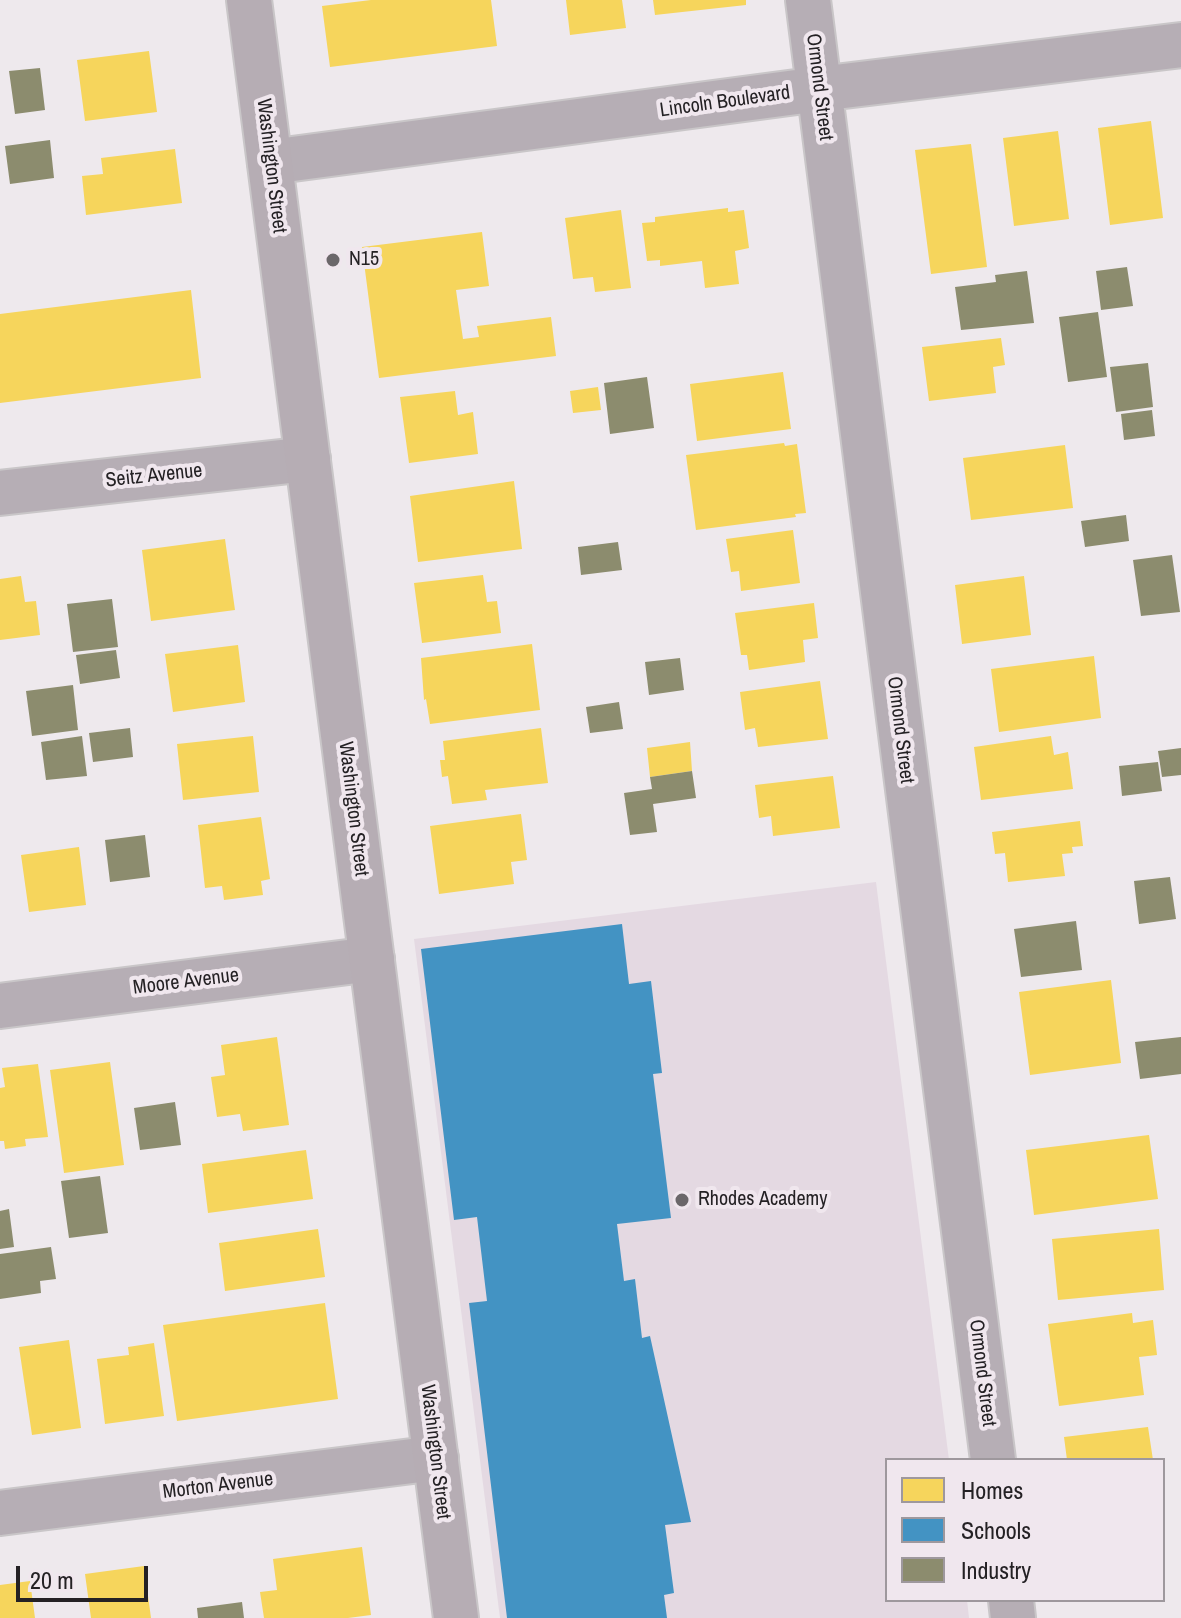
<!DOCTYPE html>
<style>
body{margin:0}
#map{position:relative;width:1181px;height:1618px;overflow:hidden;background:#eee9ed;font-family:"Archivo Narrow",sans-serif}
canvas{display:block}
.legend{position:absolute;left:885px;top:1458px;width:280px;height:144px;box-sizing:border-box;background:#f0e7ee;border:2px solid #9e989d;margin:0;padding:10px 14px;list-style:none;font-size:24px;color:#242124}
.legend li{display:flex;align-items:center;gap:16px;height:40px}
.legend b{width:40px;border:2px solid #9e989d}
.scale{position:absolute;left:16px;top:1566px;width:132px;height:36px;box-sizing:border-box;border:4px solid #242124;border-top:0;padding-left:10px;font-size:24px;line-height:28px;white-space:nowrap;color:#242124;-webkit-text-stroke:6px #f0e7ee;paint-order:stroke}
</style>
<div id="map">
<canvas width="1181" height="1618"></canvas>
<ul class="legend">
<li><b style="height:22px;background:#f6d55c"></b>Homes</li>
<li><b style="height:22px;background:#4393c3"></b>Schools</li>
<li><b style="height:22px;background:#8c8c6e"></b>Industry</li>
</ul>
<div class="scale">20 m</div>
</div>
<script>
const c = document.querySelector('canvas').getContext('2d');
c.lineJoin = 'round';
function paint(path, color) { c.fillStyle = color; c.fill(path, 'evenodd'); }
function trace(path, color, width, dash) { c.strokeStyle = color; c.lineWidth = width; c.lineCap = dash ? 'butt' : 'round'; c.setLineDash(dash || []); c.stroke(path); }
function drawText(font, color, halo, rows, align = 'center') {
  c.font = font + ' "Archivo Narrow",sans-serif'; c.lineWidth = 8; c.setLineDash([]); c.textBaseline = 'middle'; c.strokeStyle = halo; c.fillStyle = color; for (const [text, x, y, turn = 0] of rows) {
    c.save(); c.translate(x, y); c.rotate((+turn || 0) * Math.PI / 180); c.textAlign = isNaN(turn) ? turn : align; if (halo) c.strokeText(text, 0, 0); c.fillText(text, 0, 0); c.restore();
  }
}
paint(new Path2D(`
 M876,882L949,1460H887V1600H967L969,1618H500L414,939Z`), '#e4d9e2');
paint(new Path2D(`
 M371,0H491L497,46L330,67L322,6Z
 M566,0H622L626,28L570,35Z
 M653,0H746V5L655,15Z
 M149,51L157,112L85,121L77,60Z
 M1151,121L1163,218L1110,225L1098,128Z
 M1058,131L1069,219L1014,226L1003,138Z
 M971,144L987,267L931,274L915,150Z
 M175,149L182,203L86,215L82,176L103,174L101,158Z
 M728,208V212L744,210L749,248L735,251L739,284L705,288L702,261L660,266V260L647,261L642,223L655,222V217Z
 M621,210L631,288L595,292L593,277L573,279L565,218Z
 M482,232L489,286L456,290L463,339L479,337L477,326L551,317L556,356L379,378L362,247Z
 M191,290L201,378L0,403V314Z
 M1001,338L1005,365L993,367L996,393L929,401L922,347Z
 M783,372L791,429L697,441L690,384Z
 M598,387L601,410L573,413L570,391Z
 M455,391L458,415L473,412L478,454L409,463L400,397Z
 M784,443L785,446L797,444L806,513L795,514L796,517L696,530L686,455Z
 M1065,445L1073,508L971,520L963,458Z
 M514,481L522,549L418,562L410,496Z
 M793,530L800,583L741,591L739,571L731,572L726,539Z
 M225,539L235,610L151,621L142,550Z
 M483,575L487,602L497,601L501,633L422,643L414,583Z
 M21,576L25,602L36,601L40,635L0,640V579Z
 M1024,576L1031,635L962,644L955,585Z
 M814,603L818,638L803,640L805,662L749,670L747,655H741L735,613Z
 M532,644L540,710L430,724L426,699L424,700L421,658Z
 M238,645L245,702L173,712L165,654Z
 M1094,656L1101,718L999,732L991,669Z
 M820,681L828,739L758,747L755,728L745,730L740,692Z
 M541,728L548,783L485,790L487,800L452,804L448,776L442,777L440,760H445L443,741Z
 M253,736L259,792L183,800L177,744Z
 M1051,736L1054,755L1068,752L1073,789L981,800L974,747Z
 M690,742L692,771L650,777L647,748Z
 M833,776L840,828L773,836L771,816L759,818L755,785Z
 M521,814L527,860L511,862L514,884L439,894L430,826Z
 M261,817L270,879L261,881L263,895L224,900L222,886L205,888L198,825Z
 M1080,821L1083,846L1072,847L1073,853L1062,854L1065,876L1008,882L1005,853L995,854L992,832Z
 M79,847L86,905L29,912L21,855Z
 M1111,980L1121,1063L1030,1075L1019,992Z
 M277,1037L289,1125L243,1131L240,1114L217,1117L211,1077L225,1075L221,1045Z
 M110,1062L124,1165L64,1173L50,1070Z
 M38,1064L48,1137L25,1139L26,1146L5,1149L4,1141H0V1088L5,1087L2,1068Z
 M1149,1135L1158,1199L1034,1215L1026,1150Z
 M306,1150L313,1199L208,1213L202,1164Z
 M318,1229L325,1277L225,1291L219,1243Z
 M1159,1229L1164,1290L1058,1300L1052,1239Z
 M325,1303L338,1399L177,1421L163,1325Z
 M1132,1313L1133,1323L1153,1320L1157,1355L1139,1357L1144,1395L1059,1406L1048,1324Z
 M69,1340L81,1428L32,1435L19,1347Z
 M154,1343L164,1416L105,1424L97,1359L129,1355L128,1347Z
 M1148,1427L1153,1460H1067L1064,1437Z
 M362,1547L371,1615L348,1618H264L260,1592L277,1590L273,1559Z
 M144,1566L151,1618H91L85,1574Z
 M30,1581L35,1618H0V1585Z`), '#f6d55c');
paint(new Path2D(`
 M622,924L629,984L651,981L662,1073L653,1074L671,1218L617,1224L624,1281L635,1279L642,1338L650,1336L691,1522L665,1525L674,1593L664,1595L667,1618H507L469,1303L487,1301L477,1217L454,1220L421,949Z`), '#4393c3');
paint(new Path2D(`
 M40,68L45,110L15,114L9,71Z
 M50,140L54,178L10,184L5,146Z
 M1127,267L1133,306L1101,310L1096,271Z
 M1027,271L1034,323L961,330L955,287L996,282L995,275Z
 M1098,312L1107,377L1068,382L1059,317Z
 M1148,363L1153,407L1116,412L1110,367Z
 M647,377L654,428L610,434L604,383Z
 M1152,410L1155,436L1124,440L1121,414Z
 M1126,515L1129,541L1085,547L1081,521Z
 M618,542L622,570L581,575L578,547Z
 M1172,555L1180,612L1141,616L1133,560Z
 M112,599L118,647L73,652L67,604Z
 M116,650L120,678L80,684L76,655Z
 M680,658L684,690L649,695L645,662Z
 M73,685L78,730L32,736L26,691Z
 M619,702L623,729L590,733L586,707Z
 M130,728L133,757L93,762L89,733Z
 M82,736L87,776L46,780L41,742Z
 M1181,748V775L1162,777L1158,751Z
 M1158,762L1162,791L1122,796L1119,766Z
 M692,771L696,798L653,804L657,832L630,835L624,793L652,789L650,777Z
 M145,835L150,877L110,882L105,840Z
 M1170,877L1176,919L1139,924L1134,881Z
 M1076,921L1082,970L1021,977L1014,929Z
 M1181,1037V1074L1140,1079L1135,1042Z
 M175,1102L181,1145L140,1150L134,1108Z
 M100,1176L108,1233L69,1238L61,1181Z
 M9,1209L14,1247L0,1249V1211Z
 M51,1247L56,1279L40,1281L41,1293L0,1299V1254Z
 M242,1602L244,1618H198L197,1608Z`), '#8c8c6e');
const street = new Path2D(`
 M808,0L993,1460
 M270,162L819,89L1181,45
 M0,493L308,459
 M0,1006L372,959
 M0,1513L436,1458
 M1011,1600L1013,1618`);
const secondary = new Path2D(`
 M249,0L456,1618`);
trace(street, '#c9c6c8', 48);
trace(secondary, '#c9c6c8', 48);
trace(street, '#b6aeb5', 44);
trace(secondary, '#b6adb4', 44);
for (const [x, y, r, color] of [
 [333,260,8,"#6b676a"],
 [682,1200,8,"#6b676a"]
]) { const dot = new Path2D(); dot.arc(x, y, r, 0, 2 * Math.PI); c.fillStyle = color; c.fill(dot); trace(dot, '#f0e7ee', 3); }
drawText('20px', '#242124', '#f0e7ee', [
 ["Ormond Street",819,87,83],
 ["Lincoln Boulevard",725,102,-8],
 ["Washington Street",271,166,83],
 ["Seitz Avenue",154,476,-6],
 ["Ormond Street",900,730,83],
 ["Washington Street",353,809,83],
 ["Moore Avenue",186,982,-7],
 ["Ormond Street",982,1373,83],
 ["Washington Street",435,1452,83],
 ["Morton Avenue",218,1486,-7]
]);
drawText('20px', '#242124', '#f0e7ee', [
 ["N15",349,260],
 ["Rhodes Academy",698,1200]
], 'left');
</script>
